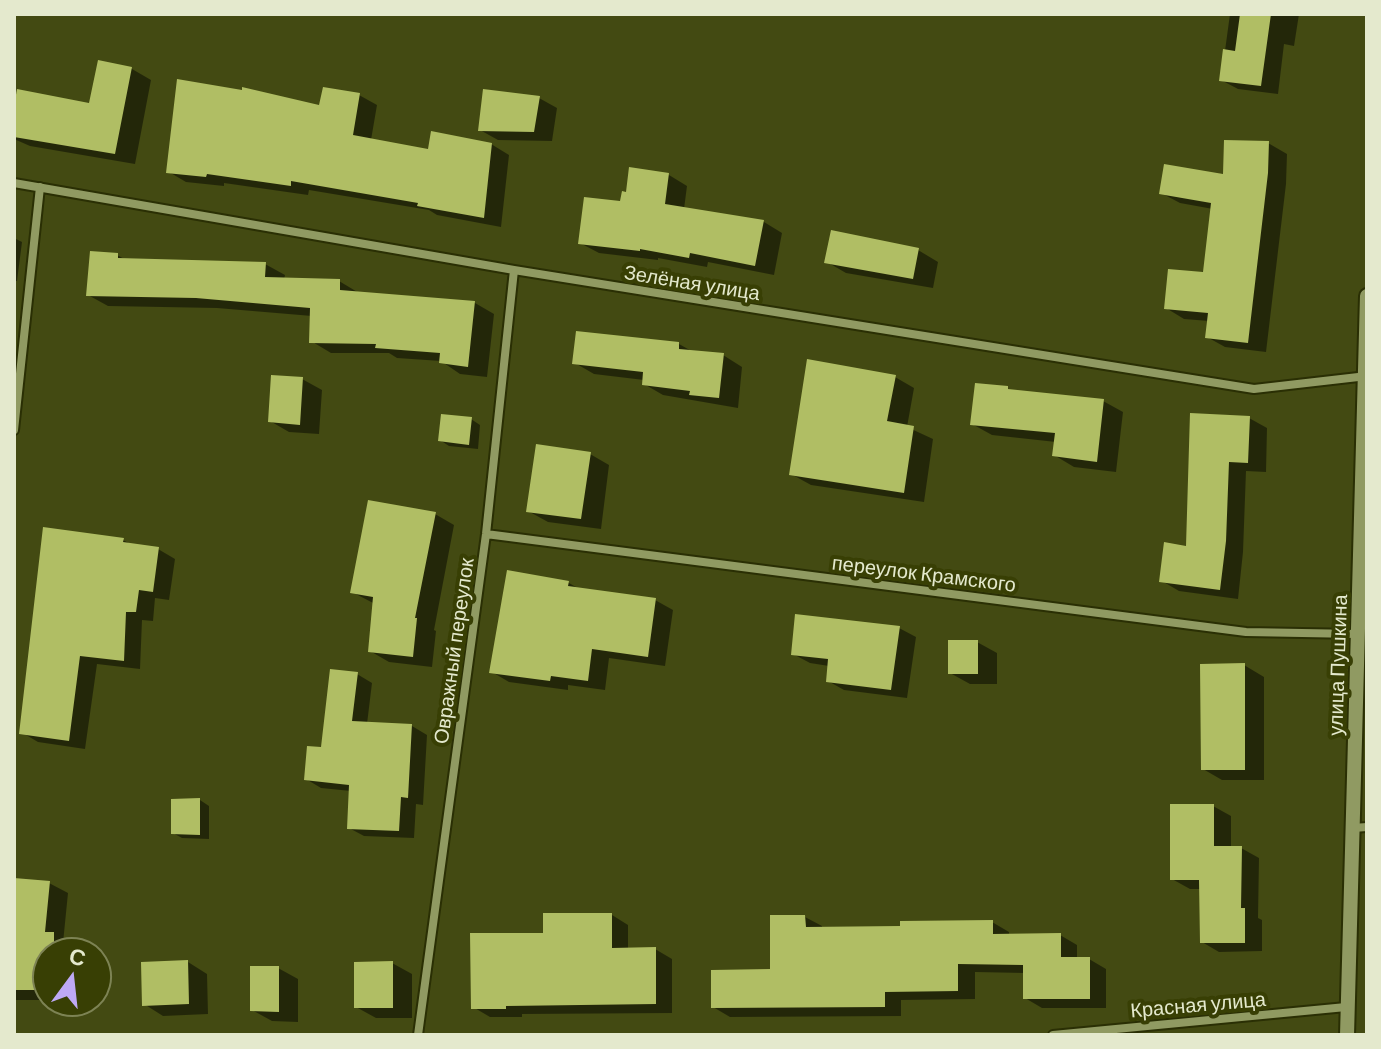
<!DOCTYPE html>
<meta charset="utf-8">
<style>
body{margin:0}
#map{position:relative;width:1381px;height:1049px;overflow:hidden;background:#434a12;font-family:Barlow,sans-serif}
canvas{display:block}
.frame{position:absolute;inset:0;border:16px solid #e4e9cd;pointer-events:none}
.north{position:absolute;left:32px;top:937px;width:80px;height:80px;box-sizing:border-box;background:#383f04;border:2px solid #7d8354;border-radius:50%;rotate:15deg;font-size:22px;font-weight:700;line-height:32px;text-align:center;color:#e4e9cd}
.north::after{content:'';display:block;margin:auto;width:28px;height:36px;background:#bea9f5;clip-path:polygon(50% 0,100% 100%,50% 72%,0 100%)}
</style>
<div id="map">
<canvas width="1381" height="1049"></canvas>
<div class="frame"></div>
<div class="north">С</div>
</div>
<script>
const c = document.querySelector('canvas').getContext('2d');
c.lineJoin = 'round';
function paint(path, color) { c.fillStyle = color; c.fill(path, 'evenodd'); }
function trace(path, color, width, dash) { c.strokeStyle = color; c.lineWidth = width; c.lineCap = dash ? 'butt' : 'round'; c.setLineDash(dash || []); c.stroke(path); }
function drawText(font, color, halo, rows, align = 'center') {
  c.font = font + ' Barlow,sans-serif'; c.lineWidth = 8; c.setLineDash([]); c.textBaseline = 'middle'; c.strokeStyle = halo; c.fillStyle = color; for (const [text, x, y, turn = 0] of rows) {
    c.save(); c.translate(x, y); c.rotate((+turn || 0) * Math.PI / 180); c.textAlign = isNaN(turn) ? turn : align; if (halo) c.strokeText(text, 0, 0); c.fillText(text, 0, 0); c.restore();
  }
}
paint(new Path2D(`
 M1230,14H1299L1294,46L1284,44L1278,94L1238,89L1221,80Z
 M100,62L132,69L151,80L135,164L30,146L14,139V93L91,106Z
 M359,95L377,105L371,140L429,151L491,144L509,155L501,227L437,215L429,210L309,190L308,195L224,183V186L186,182L169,172L321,107Z
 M539,98L557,108L552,141L498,140L480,130Z
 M1268,143L1287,154L1286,184L1266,352L1225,347L1207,337L1209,321L1184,319L1166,308L1205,274L1213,209L1180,203L1161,193L1224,176Z
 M669,175L687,186L684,209L764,222L782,233L774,275L708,262L707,267L658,258V260L599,253L580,243L622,203Z
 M14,238L22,242L17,281H14Z
 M918,250L938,262L933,288L846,273L827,262Z
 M117,255L126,260L265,264L285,275L284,280L339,281L359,293L475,303L494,314L487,377L460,374L441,361L397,358L389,353H331L311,341L312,316L217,308L108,306L88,295Z
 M679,344L695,353L723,355L742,367L738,408L663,395L644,384V380L594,374L575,363Z
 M895,377L914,388L907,427L933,439L924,502L811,485L791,474Z
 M302,379L322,390L319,434L289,432L270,421Z
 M1007,388L1013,392L1103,401L1123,412L1116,472L1074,467L1054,455L1056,442L992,435L972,424Z
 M1249,418L1267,428L1266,472L1246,471L1243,552L1238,599L1179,591L1162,581L1188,548Z
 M471,419L480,425L478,449L449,446L440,440Z
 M590,454L609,465L601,529L548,522L528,511Z
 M435,514L454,525L434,630L436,631L432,667L389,662L370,651L375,604L352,592Z
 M123,540L132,545L158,549L175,559L169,600L155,598L153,621L142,620L140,669L97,664L85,749L38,742L21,732Z
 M509,572L569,583L581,590L655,600L673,610L665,666L609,658L605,690L568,685V690L509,682L492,672Z
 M899,628L916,637L907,698L844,690L828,681L829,666L810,663L793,654Z
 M977,642L997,653V684H970L950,673Z
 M1244,665L1264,677V780H1222L1203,769Z
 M357,674L372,683L367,724L412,726L427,735L423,805L416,804L414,838L364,836L349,828L351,791L321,788L306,779Z
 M200,800L209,806V839L182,838L173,833Z
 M1213,806L1231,816V848H1241L1259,858L1258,918L1262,920V951L1219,952L1202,942L1201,889H1190L1172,879Z
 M14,880L49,883L68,893L63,943L67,945L66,953H48V1000H14Z
 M612,915L628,925V950L655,949L672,959V1013L522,1014V1017H490L473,1007L545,935Z
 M805,917L822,926V929L902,928L992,922L1009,932V936L1060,935L1077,945V959H1089L1106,969V1008H1042L1025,998V973L975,972V999L901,1000V1016L730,1017L713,1007L772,971Z
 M188,962L207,974L208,1014L163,1016L144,1004Z
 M392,963L412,974V1018H376L356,1007Z
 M278,968L298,979V1022L272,1021L252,1010Z`), '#0007');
paint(new Path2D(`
 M1240,14H1271L1261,86L1219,81L1223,49L1235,51Z
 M98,60L132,67L115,154L14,137V106L17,89L89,103Z
 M177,79L242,90V87L319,105L323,87L360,93L353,135L428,149L431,131L492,143L484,218L417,206L418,203L291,181V186L207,174L206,177L166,173Z
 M483,89L540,96L534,132L478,131Z
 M1224,140L1269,141L1268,173L1248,343L1205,338L1208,313L1164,309L1168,269L1203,272L1211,203L1159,194L1164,164L1223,174Z
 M629,167L669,173L665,204L764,220L755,266L690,253L689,258L640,249V251L578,244L584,197L620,201L622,191L626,192Z
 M831,230L919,248L913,279L824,263Z
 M90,251L118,253V258L266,262L265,277L340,279V290L475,301L468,367L439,363L440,353L375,348L376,344L309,343L310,308L196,298L86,296Z
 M576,331L679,342V349L724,353L719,398L689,395L690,391L642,385L643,372L572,364Z
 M807,359L896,375L887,421L914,426L904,493L789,475Z
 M271,375L303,377L300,425L268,422Z
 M975,383L1008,386V389L1104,399L1097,462L1052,456L1055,433L970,425Z
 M1190,413L1250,416L1248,463L1229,462L1226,541L1220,590L1159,582L1164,542L1186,546Z
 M441,414L472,417L469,445L438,441Z
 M536,444L591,452L581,519L526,512Z
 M368,500L436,512L415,618H417L413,657L368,652L373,597L350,593Z
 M43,527L124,538L123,542L159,547L153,592L139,590L136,612H126L124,661L80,656L69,741L19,734Z
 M507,570L569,581L568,586L656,598L648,657L592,649L588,681L551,676L550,681L489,673Z
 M795,614L900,626L891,690L826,682L828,659L791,655Z
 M948,640H978V674H948Z
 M1245,663V770H1201L1200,664Z
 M330,669L358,672L352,721L412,724L408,798L401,797L399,831L347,829L349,785L304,780L307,746L321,747Z
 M200,798V835L171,834V799Z
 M1170,804H1214V846H1242L1241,908H1245V943H1200L1199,880H1170Z
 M14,878L50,881L45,932H54V953H48V990H14Z
 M543,913H612V948L656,947V1004L506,1006V1009H471L470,933H543Z
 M770,915H805L806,927L900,926V921L993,920V934L1061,933V957H1090V999H1023V965L958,964V991L885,992V1007L711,1008V970L770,969Z
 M188,960L189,1004L142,1006L141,962Z
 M393,961V1008H354V962Z
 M250,966H279V1012L250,1011Z`), '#b0be64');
const minor = new Path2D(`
 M14,183L514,270L1254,389L1367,376
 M14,430L40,187
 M486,534L1246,632L1358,634
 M1353,828L1367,827
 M418,1035L486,534L514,270
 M1053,1035L1346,1007`);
const tertiary = new Path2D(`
 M1347,1035L1367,296`);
trace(minor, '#2a2f04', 12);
trace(tertiary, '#2a2f04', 18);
trace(minor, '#909a62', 8);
trace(tertiary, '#909a62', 14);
drawText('20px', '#e4e9cd', '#383f04', [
 ["Зелёная улица",692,283,9],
 ["переулок Крамского",924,574,7],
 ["Овражный переулок",454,651,-82],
 ["улица Пушкина",1338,665,-88],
 ["Красная улица",1198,1005,-5]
]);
</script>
